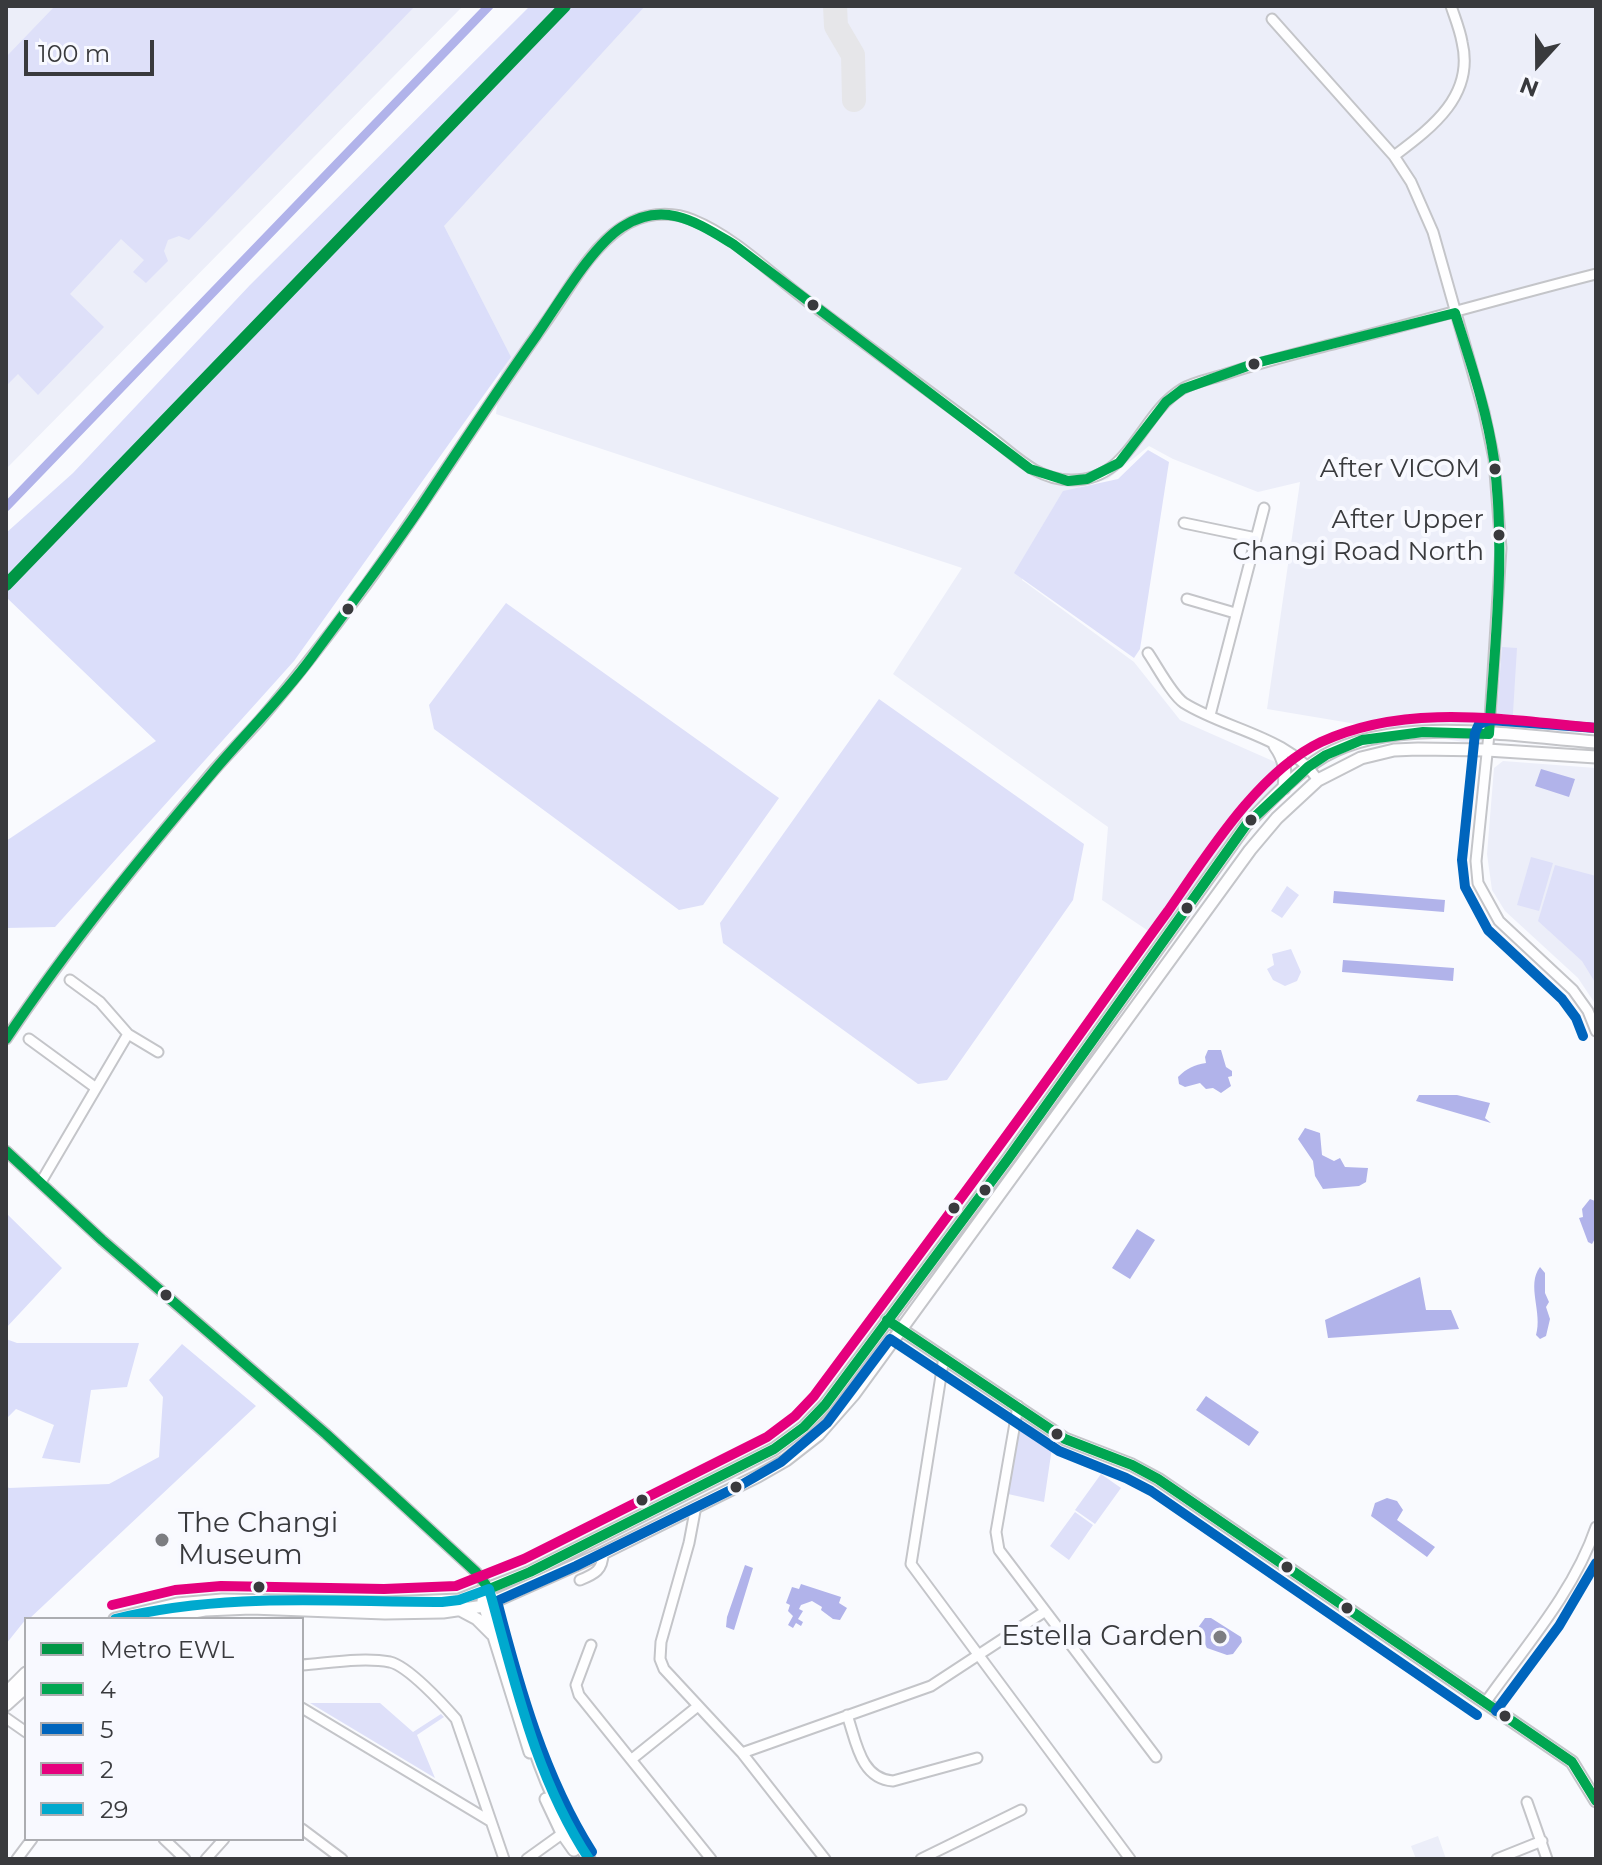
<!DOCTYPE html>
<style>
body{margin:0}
#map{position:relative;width:1602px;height:1865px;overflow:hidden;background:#f9fafe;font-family:Montserrat,sans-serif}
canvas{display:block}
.frame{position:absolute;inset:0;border:8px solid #393a3d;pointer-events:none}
.legend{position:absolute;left:24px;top:1617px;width:280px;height:224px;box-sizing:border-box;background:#f8f9ff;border:2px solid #acadb1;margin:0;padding:10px 14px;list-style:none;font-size:24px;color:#393a3d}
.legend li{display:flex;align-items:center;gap:16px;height:40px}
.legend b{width:40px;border:2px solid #acadb1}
.north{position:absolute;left:1498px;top:24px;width:80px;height:80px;-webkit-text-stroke:6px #f8f9ff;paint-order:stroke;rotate:201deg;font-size:22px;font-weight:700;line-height:32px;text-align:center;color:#393a3d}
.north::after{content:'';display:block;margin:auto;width:28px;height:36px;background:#393a3d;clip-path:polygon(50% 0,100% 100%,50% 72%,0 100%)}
.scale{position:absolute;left:24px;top:40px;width:130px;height:36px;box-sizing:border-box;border:4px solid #393a3d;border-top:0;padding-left:10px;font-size:24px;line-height:28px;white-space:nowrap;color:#393a3d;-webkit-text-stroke:6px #f8f9ff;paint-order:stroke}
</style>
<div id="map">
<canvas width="1602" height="1865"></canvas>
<div class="frame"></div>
<ul class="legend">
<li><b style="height:10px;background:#009645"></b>Metro EWL</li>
<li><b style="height:10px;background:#00a651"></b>4</li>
<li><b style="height:10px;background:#0065bd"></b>5</li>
<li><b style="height:10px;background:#e5007d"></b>2</li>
<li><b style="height:10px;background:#00a9ce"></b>29</li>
</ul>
<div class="north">N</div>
<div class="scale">100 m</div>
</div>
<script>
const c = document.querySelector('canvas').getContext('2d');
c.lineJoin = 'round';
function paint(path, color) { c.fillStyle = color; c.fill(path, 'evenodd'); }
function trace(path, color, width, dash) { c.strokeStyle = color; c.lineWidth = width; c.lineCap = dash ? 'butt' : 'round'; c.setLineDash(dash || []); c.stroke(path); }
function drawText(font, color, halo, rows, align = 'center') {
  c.font = font + ' Montserrat,sans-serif'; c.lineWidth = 8; c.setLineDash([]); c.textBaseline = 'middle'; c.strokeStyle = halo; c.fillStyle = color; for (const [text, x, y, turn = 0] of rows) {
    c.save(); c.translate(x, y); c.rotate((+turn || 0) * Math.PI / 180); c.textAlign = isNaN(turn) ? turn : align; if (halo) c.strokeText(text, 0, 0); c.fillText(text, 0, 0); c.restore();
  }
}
paint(new Path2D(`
 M6,6H463L6,469Z
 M644,6H1596V730L1469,743L1267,709L1300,482L1258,492L1173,459L1149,446L1108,479L1072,490L1022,580L1134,662L1180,720L1291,769L1156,936L1102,900L1108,827L893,674L962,568L496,414L503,357L436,223Z
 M1503,761L1596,768V1005L1578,978L1505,911L1492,890L1487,854L1494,768Z
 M1438,1836L1446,1859H1416L1411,1846Z`), '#eceef9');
paint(new Path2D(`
 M55,6H415L189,240L179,236L168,240L164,251L168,261L146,283L133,272L144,260L121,239L70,294L104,327L38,395L18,374L6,386V57Z
 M1148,450L1169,462L1140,649L1134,658L1014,573L1063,491L1118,479Z
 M506,603L779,798L703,905L679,910L434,729L429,705Z
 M1502,647L1517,648L1512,729L1497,714Z
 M879,699L1084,844L1073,900L947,1080L918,1084L723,943L720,923Z
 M1531,857L1553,863L1539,911L1517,905Z
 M1555,865L1596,876V984L1582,961L1538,921Z
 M1287,886L1299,895L1282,918L1271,911Z
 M1291,949L1301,972L1297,981L1285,986L1273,980L1267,969L1274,965L1272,954Z
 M1025,1424L1032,1426L1053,1441L1044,1502L1008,1494L1020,1429Z
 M1101,1474L1121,1488L1095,1524L1075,1510Z
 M1075,1512L1093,1525L1069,1560L1050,1546Z
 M310,1703H380L413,1732L441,1714L444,1717L417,1735L435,1778Z`), '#dee0f9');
paint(new Path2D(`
 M530,6H645L444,226L511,357L294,661L55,927L6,928V841L156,741L6,597V533L73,473L250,285Z
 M6,1213L62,1268L6,1328Z
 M6,1339L17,1343H139L127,1387L91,1390L80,1463L42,1458L54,1425L16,1409L6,1419Z
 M182,1344L256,1406L29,1619H26L6,1644V1486L9,1488L109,1484L159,1457L163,1397L149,1380Z`), '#dbdefa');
paint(new Path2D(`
 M1541,769L1575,779L1569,797L1535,786Z
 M1334,891L1445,900L1444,912L1333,903Z
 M1343,960L1454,968L1453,981L1342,972Z
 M1208,1050H1221L1226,1067L1232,1071V1076L1228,1077L1231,1086L1221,1093L1213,1088L1206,1089L1200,1083L1185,1087L1179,1084L1178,1077C1187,1068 1194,1065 1206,1063L1205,1057Z
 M1419,1095H1457L1490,1103L1485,1118L1491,1123L1416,1101Z
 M1305,1128L1320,1133L1322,1155L1334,1161L1340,1158L1345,1167L1368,1168L1366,1182L1359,1186L1323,1189L1315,1176L1313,1161L1298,1139Z
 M1590,1199L1595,1201C1596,1214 1600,1233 1592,1244L1588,1242L1579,1218L1583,1217L1582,1209Z
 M1137,1229L1155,1240L1130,1279L1112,1268Z
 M1540,1267L1545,1273V1293L1549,1302L1546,1307L1550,1319L1546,1336L1540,1339L1536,1335C1543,1313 1526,1285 1540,1267Z
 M1420,1277L1426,1310H1451L1459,1329L1328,1338L1325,1320Z
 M1206,1396L1259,1432L1249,1446L1196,1410Z
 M1387,1498L1397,1501L1403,1510L1397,1520L1435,1547L1427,1557L1371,1516L1375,1503Z
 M745,1565L753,1568L734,1630L726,1627L727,1617Z
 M801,1584L841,1597L839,1603L847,1608L840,1620L833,1619L821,1610L822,1607L812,1601L801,1605L799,1609L803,1611L798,1619L803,1622L801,1626L796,1623L793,1628L788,1625L793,1616L788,1611L790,1605L786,1603L792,1587L799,1589Z
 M1205,1618H1211L1241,1637L1242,1642L1233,1654L1227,1655L1207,1648L1197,1629Z`), '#b1b3ea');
trace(new Path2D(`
 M6,507L489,6`), '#b1b3ea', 9);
trace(new Path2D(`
 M835,6L836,26L853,55L854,100`), '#e6e6e9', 24);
const minor = new Path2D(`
 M1272,19L1394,156L1411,182L1433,232L1484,412L1494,459L1497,498L1501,548L1489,734L1476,861L1478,883L1499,921L1573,990L1588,1011L1596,1031
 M1394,156C1431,128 1475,96 1462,42C1460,30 1455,18 1451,6
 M1184,523L1256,538
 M1187,599L1235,613
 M1148,653C1157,666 1172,695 1184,703C1227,730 1288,736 1318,780
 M1210,715L1264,508
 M70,980L100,1002L128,1034L158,1052
 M6,1039C68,947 138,861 209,776C225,757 243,739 260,720C297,677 332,631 366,585C429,498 485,407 548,319C569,289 590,249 621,228C642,213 670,210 693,220C735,237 771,274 807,301C867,346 928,390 988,435C1014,454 1036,480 1071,480C1131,481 1139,415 1182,389C1194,382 1210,379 1223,375C1261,362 1298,353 1337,343C1423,321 1509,296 1596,274
 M29,1039L96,1088
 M6,1151L102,1240L326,1434L476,1572L489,1589
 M41,1182L128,1034
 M944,1357L911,1564L1130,1859
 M1018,1406L996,1532L999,1550L1156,1757
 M696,1506L689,1543L661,1642L660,1659L664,1669L742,1753L825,1859
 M580,1580C595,1574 603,1570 603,1553
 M591,1645L576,1685L579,1695L711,1859
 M302,1665C329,1663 363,1657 390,1662C408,1666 443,1704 456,1719L504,1859
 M1485,1703C1524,1648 1574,1592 1596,1527
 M302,1708L490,1821
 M847,1715C856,1740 860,1779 893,1781L977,1758
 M6,1718L26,1732
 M742,1753L931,1686L1044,1612
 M632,1759L698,1706
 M1527,1802L1547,1859
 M302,1829L342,1859
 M164,1839L185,1859
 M17,1859L32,1839
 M206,1859L224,1839
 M527,1859L566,1831
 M921,1859L1021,1810
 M1497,1859L1542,1841`);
const tertiary = new Path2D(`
 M1275,746C1285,760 1286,771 1284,788
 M887,1320L1065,1439L1132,1465L1158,1479L1572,1762L1596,1801
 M492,1597C513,1679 538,1792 589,1859
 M483,1601L530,1752
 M462,1611L477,1619L492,1634
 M115,1619L177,1604L222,1600L384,1603L459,1600L530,1572L774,1449L804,1427L825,1405L1008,1159L1246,825C1270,801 1294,774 1324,756C1395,715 1516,736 1596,742
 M152,1619L205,1610L251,1608L385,1613L443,1612L484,1606L603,1553L758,1476L786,1460L818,1435L854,1394L1250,850L1277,818L1318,780L1361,758L1394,750L1418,749L1487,750L1596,757
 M6,1693L26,1673
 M6,1705L26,1687
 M546,1799L562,1833L574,1850`);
trace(minor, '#c4c5c9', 13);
trace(tertiary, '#c4c5c9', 15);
trace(minor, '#fefeff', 9);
trace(tertiary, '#fefeff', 11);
trace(new Path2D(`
 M6,1039C69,945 140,858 213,772C245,734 282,698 312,657C351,604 392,551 428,496C464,442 499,388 536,336C558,305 591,247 622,227C664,200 696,222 733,244L1030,469L1068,481L1087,479L1119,463L1166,402L1183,389L1256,363L1455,313C1470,361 1487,410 1494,460C1506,551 1495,643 1489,734L1423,732L1362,740L1326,755L1308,767L1246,825L1008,1159L825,1405L804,1427L774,1449L530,1572L489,1589L476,1572L326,1434L102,1240L6,1151
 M887,1320L1065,1439L1132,1465L1158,1479L1572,1762L1596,1801`), '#00a651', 10);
trace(new Path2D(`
 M1583,1036L1576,1018L1562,999L1488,930L1465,887L1462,860L1475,733L1479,724L1490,720L1596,728
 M1496,1711L1559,1626L1596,1563
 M592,1852C544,1776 519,1686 497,1601L576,1566L741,1485L781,1462L827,1423L890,1339L1059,1451L1126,1478L1151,1491L1477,1715`), '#0065bd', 10);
trace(new Path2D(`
 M112,1605L175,1590L221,1586L384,1589L456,1586L524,1559L767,1437L795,1416L814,1396C895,1287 976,1179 1055,1069C1093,1016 1130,963 1168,911C1207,855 1258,772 1321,742C1407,702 1506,720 1596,728`), '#e5007d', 10);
trace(new Path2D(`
 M115,1619C225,1592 330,1602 442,1602L459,1600L489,1589C515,1682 535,1777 589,1859`), '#00a9ce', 10);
trace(new Path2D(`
 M6,585L565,6`), '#009645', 12);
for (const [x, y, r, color] of [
 [813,305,7,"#393a3d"],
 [1254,364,7,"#393a3d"],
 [1495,469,7,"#393a3d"],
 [1499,535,7,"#393a3d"],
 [348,609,7,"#393a3d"],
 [1251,820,7,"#393a3d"],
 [1187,908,7,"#393a3d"],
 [985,1190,7,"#393a3d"],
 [954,1208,7,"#393a3d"],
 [166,1295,7,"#393a3d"],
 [1057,1434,7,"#393a3d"],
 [736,1487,7,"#393a3d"],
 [642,1500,7,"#393a3d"],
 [162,1540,8,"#7c7d81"],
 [1287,1567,7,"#393a3d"],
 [259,1587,7,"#393a3d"],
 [1347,1608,7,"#393a3d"],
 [1220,1637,8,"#7c7d81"],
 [1505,1716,7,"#393a3d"]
]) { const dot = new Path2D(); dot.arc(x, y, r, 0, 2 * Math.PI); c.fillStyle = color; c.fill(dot); trace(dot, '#f8f9ff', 3); }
drawText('26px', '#393a3d', '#f8f9ff', [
 ["After VICOM",1480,469],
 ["After Upper",1484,520],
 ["Changi Road North",1484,552]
], 'right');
drawText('28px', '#393a3d', '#f8f9ff', [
 ["The Changi",178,1524],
 ["Museum",178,1556],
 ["Estella Garden",1204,1637,"right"]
], 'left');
</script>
